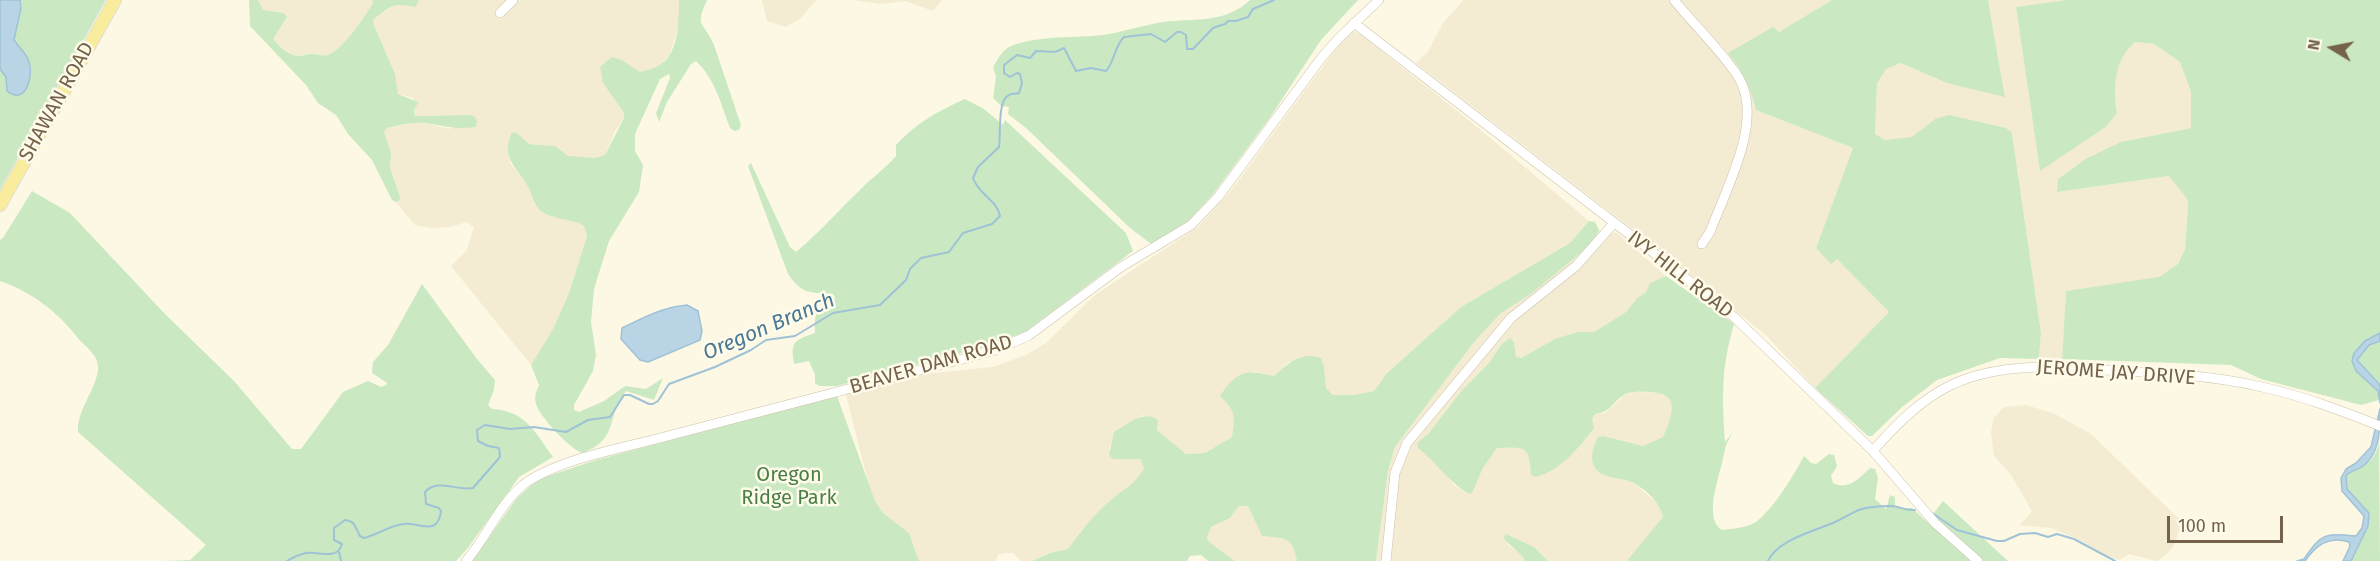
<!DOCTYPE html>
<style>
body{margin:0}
#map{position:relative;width:2380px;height:561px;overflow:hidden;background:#fcf8e4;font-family:"Fira Sans",sans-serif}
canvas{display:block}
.north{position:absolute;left:2302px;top:18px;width:60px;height:60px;-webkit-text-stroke:4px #fffbea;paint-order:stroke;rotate:280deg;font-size:16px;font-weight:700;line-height:24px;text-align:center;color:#74624a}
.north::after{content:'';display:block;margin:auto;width:21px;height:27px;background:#74624a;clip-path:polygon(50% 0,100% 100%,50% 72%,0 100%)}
.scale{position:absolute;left:2167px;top:516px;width:116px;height:27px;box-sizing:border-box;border:3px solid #74624a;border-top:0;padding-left:8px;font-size:18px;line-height:21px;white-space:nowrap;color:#74624a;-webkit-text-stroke:4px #fffbea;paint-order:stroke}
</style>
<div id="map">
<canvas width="2380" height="561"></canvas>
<div class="north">N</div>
<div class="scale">100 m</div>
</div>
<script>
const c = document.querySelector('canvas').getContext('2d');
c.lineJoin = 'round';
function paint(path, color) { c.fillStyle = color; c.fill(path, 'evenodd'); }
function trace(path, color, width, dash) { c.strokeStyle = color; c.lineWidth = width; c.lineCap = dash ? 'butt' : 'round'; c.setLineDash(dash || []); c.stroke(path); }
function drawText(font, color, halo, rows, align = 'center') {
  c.font = font + ' "Fira Sans",sans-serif'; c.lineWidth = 5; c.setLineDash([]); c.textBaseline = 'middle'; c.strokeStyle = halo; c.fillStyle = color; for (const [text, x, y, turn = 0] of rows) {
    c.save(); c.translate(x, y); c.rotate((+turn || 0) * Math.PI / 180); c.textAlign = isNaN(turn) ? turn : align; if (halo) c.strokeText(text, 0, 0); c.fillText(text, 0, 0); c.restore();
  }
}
paint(new Path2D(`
 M258,0H372L373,2L369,12L344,43L332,54L326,56L310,53L299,56L289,53L272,39L287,18L284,13L262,10Z
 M419,0H679V24L670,54L660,66L640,72L622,60L603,83L624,113V118L615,131L605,155L595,158L568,157L555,146L529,144L517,133L512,132L510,136L508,147L510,163L527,184L535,205L543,213L579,223L584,226L587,236L569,293L553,329L531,365L451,266L467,250L474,227L466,222L451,227L431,228L415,225L396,202L401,198L390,168L391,153L384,132L387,128L408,123H424L449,129L470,115L415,116L414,98L398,94L396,90L395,74L374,25L373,20L394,5L399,3L414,7Z
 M762,0H816L801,18L786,27L767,21Z
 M854,0H942L933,11L905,1L880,4Z
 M1464,0H1832L1779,32L1729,53L1740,68L1753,94L1756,110L1853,148L1816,248L1837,259L1889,312L1815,388L1767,336L1665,254L1416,63L1428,52L1443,23Z
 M1988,0H2066L2016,7L2040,170L2106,127L2117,113L2115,74L2125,50L2135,42L2154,44L2180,62L2191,92V128L2121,142L2087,158L2058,179L2057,192L2169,176L2187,199L2188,205L2185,249L2178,264L2159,278L2066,291L2062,359H2039L2041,333L2012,133L1935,119L1912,138L1885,140L1875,134L1877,84L1886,69L1901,63L1947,83L2005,96Z
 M1353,31L1360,34L1471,122L1589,221L1570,243L1461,307L1387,373L1374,391L1353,395H1333L1326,388L1324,367L1290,361L1274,376L1252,371L1232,407L1235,418L1232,437L1205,453L1186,454L1157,430L1158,420L1143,415L1115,432L1109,449L1113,459H1140L1144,468L1136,482L1111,500L1079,533L1068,549L1050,553L1032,561H1021L1013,553H1003L998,555L996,561H919L909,533L883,513L872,497L846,395L924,374L993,367L1026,355L1046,343L1095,295L1198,227L1230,192L1335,50Z
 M1599,230L1617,233L1666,276L1650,283L1646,292L1637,298L1626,312L1594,332H1578L1557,338L1521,358H1516L1514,342L1510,339L1501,345L1489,363L1463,389L1428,434L1417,443L1418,448L1435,461L1454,485L1467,494L1472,493L1483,468L1497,448H1522L1530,454L1531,475L1595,414L1605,413L1625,395L1636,392L1661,393L1670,399L1673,408L1672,418L1663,437L1643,446L1603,436L1598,437L1593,446L1602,474L1632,482L1660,505L1666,533L1643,561H1548L1534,547L1506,543L1525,558L1524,561H1376L1388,471L1395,447L1474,342L1501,313L1531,294L1594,242Z
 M2026,405L2055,414L2091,434L2178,518L2180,529L2173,547L2163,557L2156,561L2129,554L2119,560L2105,555L2080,540L2051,528L2020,525L2032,511L2011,475L1994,456L1991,433L1993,419L2004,407Z
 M1239,506H1248L1262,536L1287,539L1294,546L1297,561H1235L1209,542L1207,537L1211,527L1230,518Z`), '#f3ebd2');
paint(new Path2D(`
 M0,0H106L0,190Z
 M249,0H258L263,10L284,13L287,17L273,39C280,47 289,56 300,56C303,56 306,54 309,54C316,53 322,57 328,55C339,53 369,13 373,2L372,0H419L415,7C392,2 391,6 373,20L374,25L395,74L398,94L418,102L414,111L415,116L470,115L475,117L477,122L476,127C458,130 443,126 425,123C412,122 399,125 387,128L384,132L391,153L390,168L401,199L396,202L392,200L372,160L348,134L336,115L318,103L306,85L250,26Z
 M679,0H707C694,29 704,21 714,45L741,125L739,130L734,131L730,128C721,104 715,79 696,61L691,64L667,102L659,122L656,113L670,78L669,74L660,79L635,134V151L643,165L639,192L609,241L594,289L591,322L596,355L593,371L574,405V410L579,412L604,401L625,386L646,389L663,378L654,400L626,391C605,419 619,440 582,453C569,448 540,417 536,404C534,397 536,392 539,385L531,365L553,329L569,293L587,236L584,226L579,223C568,220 552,218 542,212C532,205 532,192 526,183C514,165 501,156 512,132L517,133L529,144L555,146L568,156L595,158L605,155L624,118V113L603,83L600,67L612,57L622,60L640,72C645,70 653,69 658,66C679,56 679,20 679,0Z
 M1250,0H1358L1321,40L1271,116L1214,193L1187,222L1151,244L1129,227L1026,128L1008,114L1009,107L1001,106L993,98L996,77L993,67C998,59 1002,50 1011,46C1040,35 1074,38 1103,35C1123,32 1143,25 1163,22C1194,18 1225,24 1250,0Z
 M1832,0H1988L2005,97L1947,83L1901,63L1886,69L1877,84L1875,134L1885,140L1912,137L1935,119L1949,115L2006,128L2012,133L2041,333L2039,359L2000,358L1937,380L1902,407L1872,436H1868L1815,388L1889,312L1837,259L1831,264L1816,248L1853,148L1756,110C1751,88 1742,70 1728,53L1773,27L1779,32Z
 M2066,0H2380V333L2365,341L2354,353L2356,371L2378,391L2379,400L2361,405L2261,379L2231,365L2062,359L2066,291L2159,277L2178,264L2185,249L2188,205L2187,199L2169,176L2057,192L2058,179L2087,158L2121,142L2191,128V92L2180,62L2154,44L2135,42C2113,61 2114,87 2117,113L2106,127L2040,171L2016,7Z
 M965,99L984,109L1003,125L1005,120L1126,233L1133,251L1025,332L988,346L837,386H819L815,383V375L809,361L794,364C790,341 795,340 815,333C814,308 817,312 835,298L833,294C808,292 803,295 788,274L748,166L751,163L790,247L796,252C819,233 836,213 858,192C870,179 884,170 896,156V145C916,123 938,111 965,99Z
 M32,191L70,213L165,314L234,381L292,449H301L343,392L368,381L381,387L386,385L387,383L372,373L373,362L388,345L422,284L477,359L495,380L494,390L488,405L492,409C526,411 534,431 553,457L519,477L467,549L456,561H163L190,560L206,545L78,432C77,410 94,393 98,371C100,355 86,348 77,337C58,312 30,291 0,281V240L3,238Z
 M1589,221L1595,222L1599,230L1594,242L1531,294L1501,313L1474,342L1395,447L1388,471L1376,561H1297C1292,535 1285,539 1262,536L1248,506H1239L1230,518L1211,527L1207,537L1209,542L1235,561H1208L1201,555L1190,556L1187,561H1032L1050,553L1068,549C1080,532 1095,513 1111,500C1126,487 1134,486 1144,468L1140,459H1113L1109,455L1114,432C1127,425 1143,409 1158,420L1157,430L1186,454L1205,453L1232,437C1235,416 1236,411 1220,396C1237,371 1245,369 1274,376C1288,363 1301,351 1321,358L1324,367L1326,388L1333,395H1353L1374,391L1387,373L1461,307L1570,243Z
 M1666,276L1734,324C1721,368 1722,397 1725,442L1733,432C1730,437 1726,444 1725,449C1722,467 1712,494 1713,510C1713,518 1715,526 1722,530C1731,529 1741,528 1750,525C1767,520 1796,472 1804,456L1811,463L1816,464L1829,454L1834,455L1837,466L1831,476L1833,483C1849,491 1859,478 1870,468L1875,469L1878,478L1875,499L1886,509L1890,495L1895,497V508H1912L1927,522L1943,501L2008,561H1627L1663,517C1660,502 1647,491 1634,483C1624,478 1611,479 1602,474C1588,466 1591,449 1598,437L1603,436L1643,446L1663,437C1672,417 1682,393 1650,392C1642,392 1634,391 1626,394C1613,400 1612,412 1595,414L1592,418L1594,428C1577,449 1563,469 1536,477L1531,475C1529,444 1526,448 1497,448L1483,468L1472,493L1468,494C1448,481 1436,462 1418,448L1417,443L1428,434L1463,389L1489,363L1501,345L1510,338L1514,342L1516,357L1521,358L1557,338L1578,332H1594L1626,312L1637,298L1646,292L1650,283Z
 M2380,341V385L2357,361L2369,345Z
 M837,396L875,501L883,513L909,533L919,561H472L517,498L535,482L548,476L596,460Z
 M2379,440L2380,561H2351L2368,526L2369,513L2347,489L2346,476C2350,471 2353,472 2359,469C2371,463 2378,453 2379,440Z
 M1506,534L1534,547L1548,561H1524V558L1503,538Z`), '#cae9c3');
const water = new Path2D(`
 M0,0H20L21,8L14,40C18,46 25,52 28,59C35,74 26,107 7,91L6,77L0,69Z
 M687,305L698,311L702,331L700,340L648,362L640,360L621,339L622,328C643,318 663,307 687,305Z
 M2380,333V341L2369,345L2357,360L2380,385V403L2378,391L2356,371L2352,361L2354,353L2365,341Z
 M2380,409C2380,431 2380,454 2362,467C2356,471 2350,470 2346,476L2347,489L2369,513L2368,526L2351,561H2343L2350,546L2349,542C2329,536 2317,544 2305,561H2297L2304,559C2322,533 2324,533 2356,536L2362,528L2364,516L2342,491L2341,478L2346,469L2356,463L2371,447Z`);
paint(water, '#b9d5e5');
trace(water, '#9fc2d7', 1.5);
trace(new Path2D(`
 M1932,513L1957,530L1997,541H2004L2020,534L2035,533L2048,537L2057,534L2074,539L2115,561
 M339,552L341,561
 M287,561C293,557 299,555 306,553C319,551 337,561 342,544L334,540V528L345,520C356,521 355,528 360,536L364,538C377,535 390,525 404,524C419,522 438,537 441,511L439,508L426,504L425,492C437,478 456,491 473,488L500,457L499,448L488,446L478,441L477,430L485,425L510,429L534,427L566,432L588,420L610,417L624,395H630L649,404H653L658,401L669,384L715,367L751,350L766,340L795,336L833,313L880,305L906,280L910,269L921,258L949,252L963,233L992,224L1000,216C998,201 978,194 973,178L978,167L999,147C1001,136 997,100 1009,95C1012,93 1016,94 1019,93L1022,83L1020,74L1017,73L1010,77L1004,73V65L1017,55L1030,58L1036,51L1055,52L1064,48L1076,71L1091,68L1106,71C1115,61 1114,47 1124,37L1151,34L1165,42L1177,32H1181L1186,35L1187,49H1193L1213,28L1225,24L1228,21H1236L1248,17L1253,9L1274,0
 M1768,561C1777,540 1815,531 1835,522C1849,516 1858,507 1874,507C1880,506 1887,506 1892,506C1901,507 1906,511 1915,510`), '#9fc2d7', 2);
const minor = new Path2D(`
 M1674,0C1695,26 1721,50 1739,78C1764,121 1726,189 1710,232L1702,244
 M500,13L513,0
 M1354,23L1667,263L1735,318L1873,451L1935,523L1978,561
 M1873,451C1926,389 1966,367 2048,367C2119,372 2193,371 2262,387C2303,396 2342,411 2380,426
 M466,561C486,538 499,505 523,485C556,460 619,449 660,438C761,411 862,385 963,359L995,350L1028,336L1121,267L1191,225L1218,197L1322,57L1339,38L1379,0
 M1386,561L1395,473L1407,443L1511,318L1576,266L1614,223`);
const major = new Path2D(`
 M0,205L115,0`);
trace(minor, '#cdc1aa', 10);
trace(major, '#e0dcd7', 14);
trace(minor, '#fff', 9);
trace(major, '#faec9d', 12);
drawText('20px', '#74624a', '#fffbea', [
 ["SHAWAN ROAD",57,102,-61],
 ["IVY HILL ROAD",1680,275,38],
 ["BEAVER DAM ROAD",931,365,-16],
 ["JEROME JAY DRIVE",2116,373,4]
]);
drawText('20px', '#497f44', '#fffbea', [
 ["Oregon",789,475],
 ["Ridge Park",789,498]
]);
drawText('italic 21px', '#4a7895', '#fffbea', [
 ["Oregon Branch",769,327,-23]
]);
</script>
